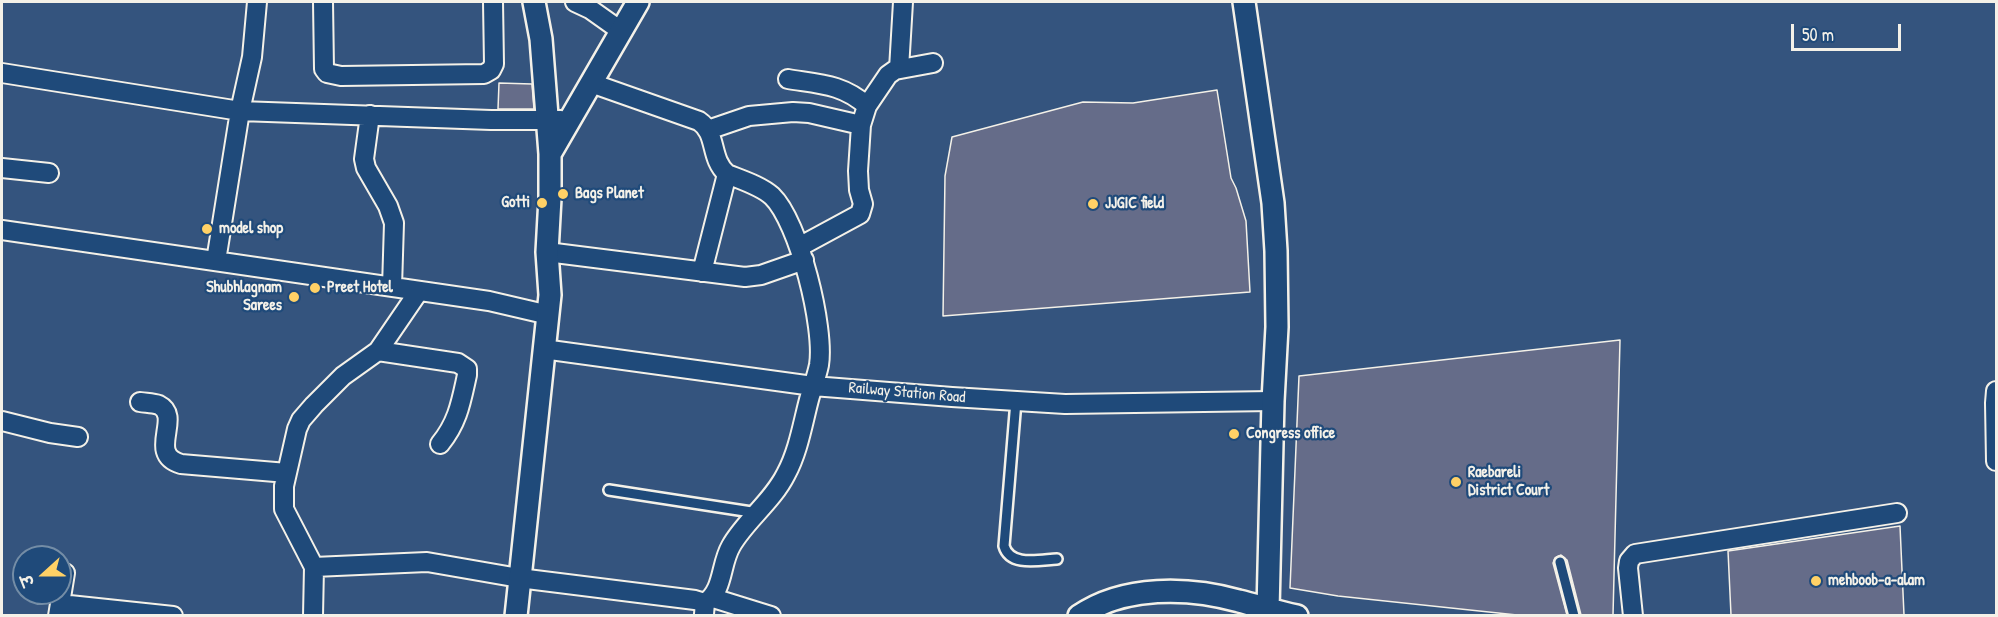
<!DOCTYPE html>
<meta charset="utf-8">
<style>
body{margin:0}
#map{position:relative;width:1998px;height:617px;overflow:hidden;background:#34547e;font-family:"Patrick Hand","Playpen Sans Deva",sans-serif}
canvas{display:block}
.frame{position:absolute;inset:0;border:3px solid #f4f1e8;pointer-events:none}
.north{position:absolute;left:12px;top:545px;width:60px;height:60px;box-sizing:border-box;background:#1f4a7a;border:2px solid #748da6;border-radius:50%;rotate:249deg;font-size:16px;font-weight:700;line-height:24px;text-align:center;color:#f4f1e8}
.north::after{content:'';display:block;margin:auto;width:21px;height:27px;background:#ffd166;clip-path:polygon(50% 0,100% 100%,50% 72%,0 100%)}
.scale{position:absolute;left:1791px;top:24px;width:110px;height:27px;box-sizing:border-box;border:3px solid #f4f1e8;border-top:0;padding-left:8px;font-size:18px;line-height:21px;white-space:nowrap;color:#f4f1e8;-webkit-text-stroke:4px #1f4a7a;paint-order:stroke}
</style>
<div id="map">
<canvas width="1998" height="617"></canvas>
<div class="frame"></div>
<div class="north">उ</div>
<div class="scale">50 m</div>
</div>
<script>
const c = document.querySelector('canvas').getContext('2d');
c.lineJoin = 'round';
function paint(path, color) { c.fillStyle = color; c.fill(path, 'evenodd'); }
function trace(path, color, width, dash) { c.strokeStyle = color; c.lineWidth = width; c.lineCap = dash ? 'butt' : 'round'; c.setLineDash(dash || []); c.stroke(path); }
function drawText(font, color, halo, rows, align = 'center') {
  c.font = font + ' "Patrick Hand",sans-serif'; c.lineWidth = 4.5; c.setLineDash([]); c.textBaseline = 'middle'; c.strokeStyle = halo; c.fillStyle = color; for (const [text, x, y, turn = 0] of rows) {
    c.save(); c.translate(x, y); c.rotate((+turn || 0) * Math.PI / 180); c.textAlign = isNaN(turn) ? turn : align; if (halo) c.strokeText(text, 0, 0); c.fillText(text, 0, 0); c.restore();
  }
}
const building = new Path2D(`
 M499,83L532,84L534,109H498Z
 M1217,90L1231,178L1236,188L1246,221L1250,292L943,316L945,176L952,137L1083,102L1133,103Z
 M1620,340L1613,615H1581L1567,560L1561,555L1555,558L1553,563L1567,615H1517L1338,596L1290,588L1299,376Z
 M1900,526L1904,615H1731L1728,551Z`);
paint(building, '#656c89');
trace(building, '#f4f1e8', 1.5);
const service = new Path2D(`
 M1016,401L1004,546C1010,567 1039,560 1057,559
 M609,490L758,513
 M1560,562L1574,616`);
const minor = new Path2D(`
 M323,2L324,69L327,73L341,76L484,74L491,70L494,64L493,2
 M575,2L590,9L621,31
 M899,69L903,2
 M2,73L240,111L491,120H561
 M788,79C819,84 843,84 867,106
 M591,83L699,121C718,134 709,158 727,174C742,180 761,186 772,196C799,222 825,328 819,365C817,375 813,386 810,396C803,421 799,450 786,474C772,502 745,521 731,546C720,565 724,590 705,603
 M370,115L364,159L366,168L388,206L394,223L392,287
 M708,130L749,116L793,112L809,113L861,125
 M2,168L49,173
 M2,230L489,301L549,315
 M799,247L860,214L863,204L859,190L858,171L861,125L867,106L888,75L895,70L933,63
 M547,252L745,277L761,275L804,260
 M216,261L240,111L252,57L257,2
 M702,272L727,174
 M543,349L813,386L952,397L1065,404L1273,401
 M378,351L458,363L467,369V375C461,402 458,422 440,444
 M1996,391L1995,403L1996,461
 M140,402C146,403 153,403 159,405C183,417 146,454 181,464L287,473
 M2,421L50,433L78,437
 M314,567L427,562L519,578L695,600L705,603L704,614
 M713,598L771,616
 M60,604L173,616
 M58,616L65,573
 M313,616L314,567L284,509V486L297,429L301,420L314,405L343,376L378,351L419,291
 M1633,616L1628,568L1629,561L1635,554L1897,513`);
const tertiary = new Path2D(`
 M534,2L541,39L550,154
 M1244,2L1273,203L1276,251L1277,327L1273,401L1268,610
 M516,616L550,295L547,252L550,198V154L638,2
 M1079,616C1124,585 1189,587 1239,601C1259,606 1277,612 1297,616`);
trace(service, '#f4f1e8', 14);
trace(minor, '#f4f1e8', 22);
trace(tertiary, '#f4f1e8', 26);
trace(service, '#1f4a7a', 9);
trace(minor, '#1f4a7a', 18);
trace(tertiary, '#1f4a7a', 21);
for (const [x, y, r, color] of [
 [563,194,6,"#ffd166"],
 [542,203,6,"#ffd166"],
 [1093,204,6,"#ffd166"],
 [207,229,6,"#ffd166"],
 [315,288,6,"#ffd166"],
 [294,297,6,"#ffd166"],
 [1234,434,6,"#ffd166"],
 [1456,482,6,"#ffd166"],
 [1816,581,6,"#ffd166"]
]) { const dot = new Path2D(); dot.arc(x, y, r, 0, 2 * Math.PI); c.fillStyle = color; c.fill(dot); trace(dot, '#1f4a7a', 2); }
drawText('bold 16px', '#f4f1e8', '#1f4a7a', [
 ["Bags Planet",575,194],
 ["Gotti",530,203,"right"],
 ["JJGIC field",1105,204],
 ["model shop",219,229],
 ["Shubhlagnam",282,288,"right"],
 ["Sarees",282,306,"right"],
 ["Preet Hotel",327,288],
 ["Congress office",1246,434],
 ["Raebareli",1468,473],
 ["District Court",1468,491],
 ["mehboob-a-alam",1828,581]
], 'left');
drawText('16px', '#f4f1e8', '#1f4a7a', [
 ["Railway Station Road",907,393,5]
]);
</script>
